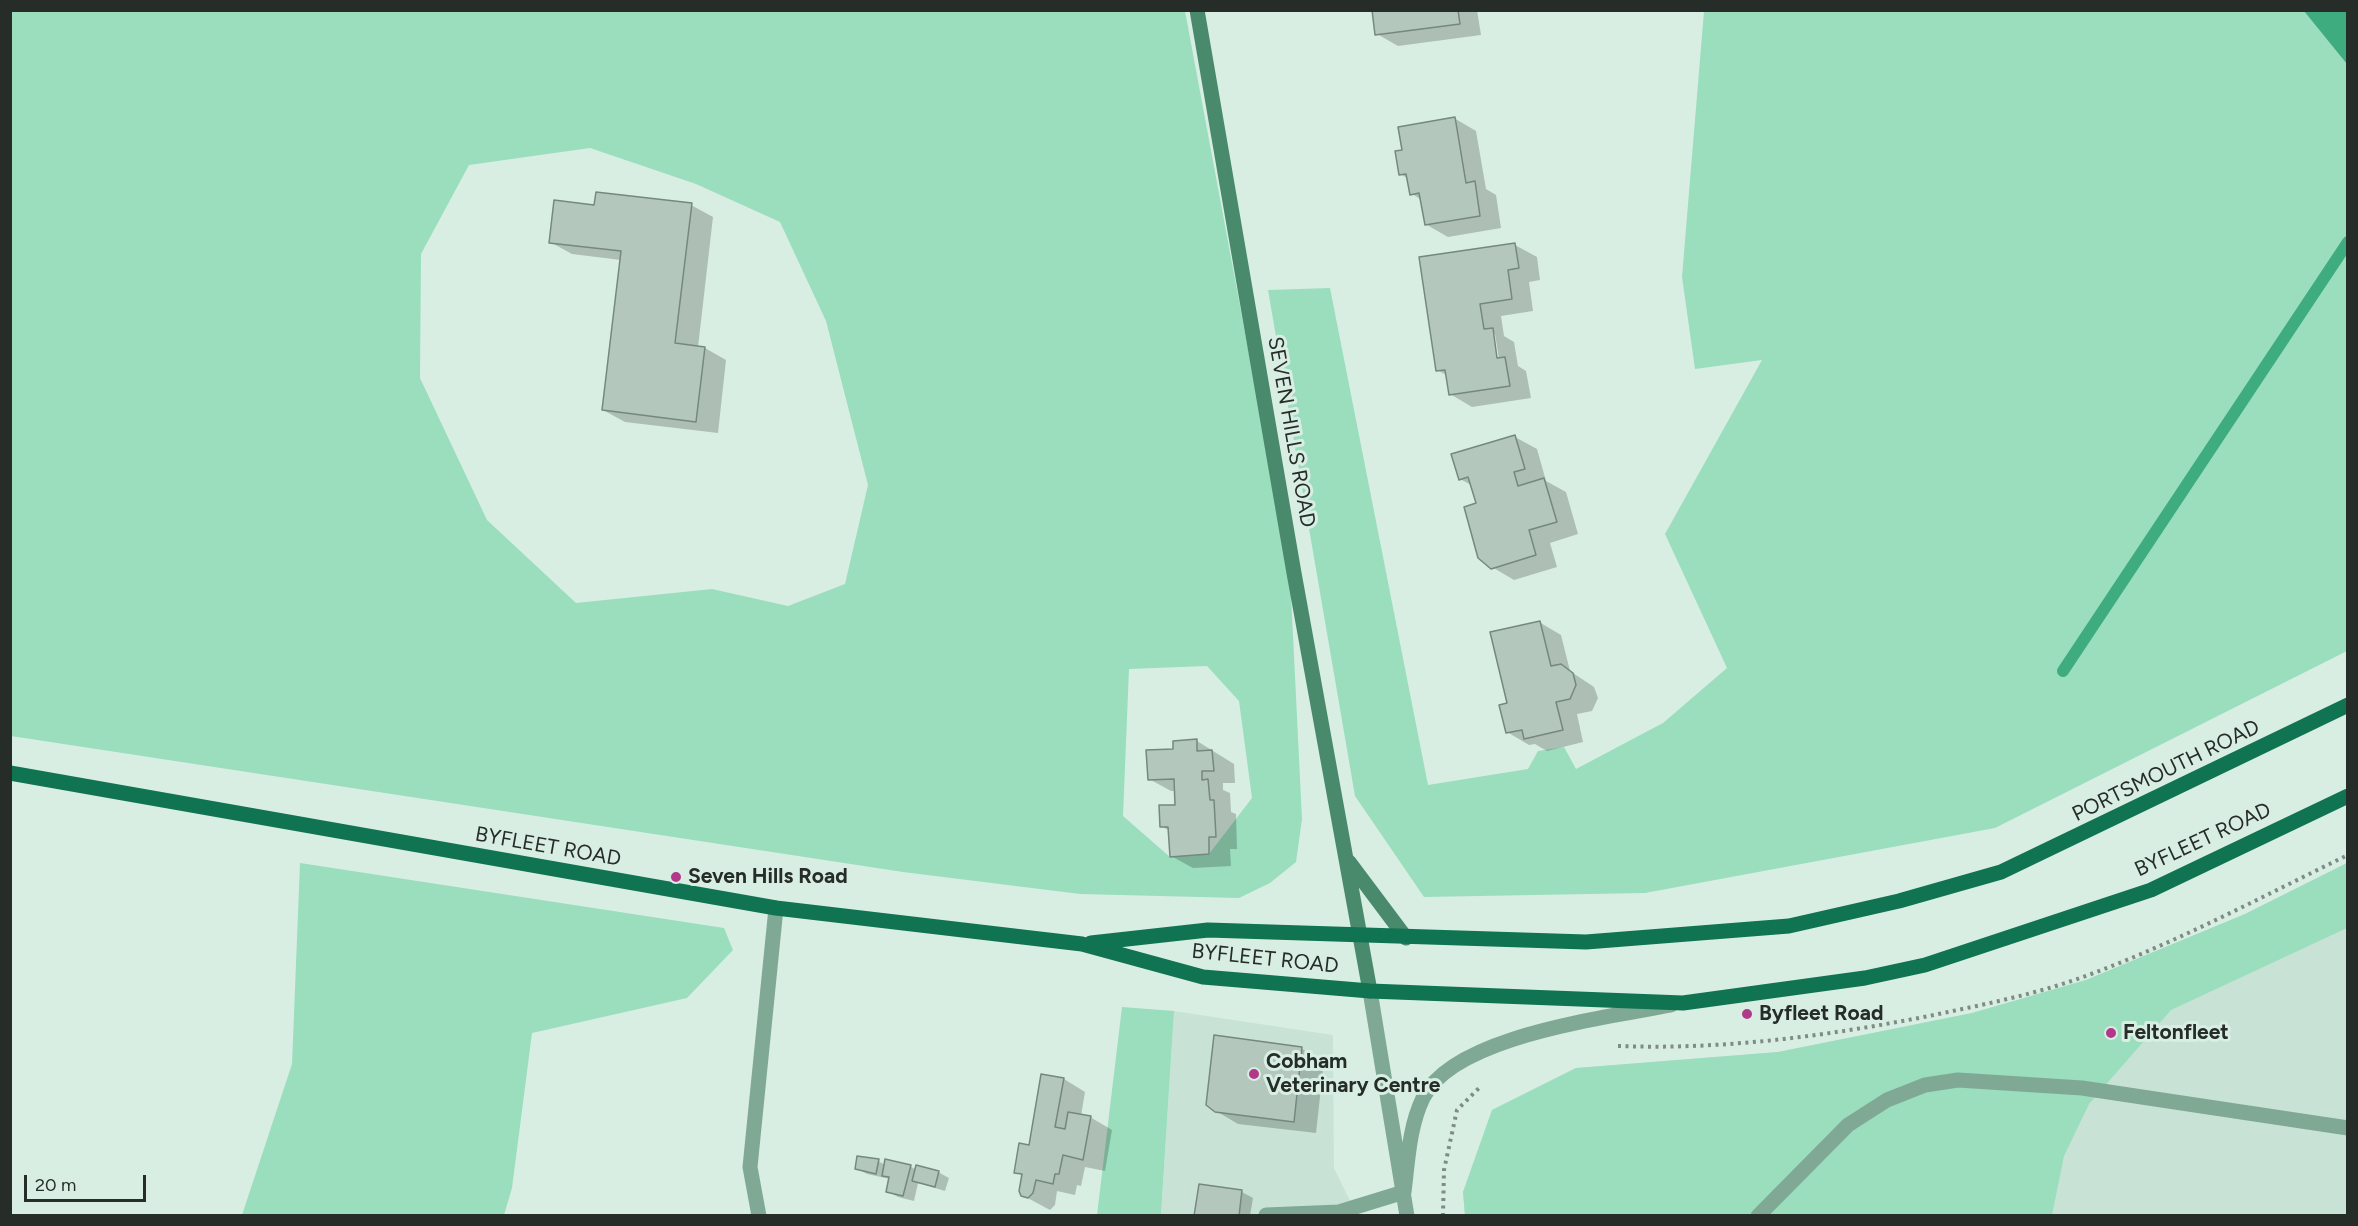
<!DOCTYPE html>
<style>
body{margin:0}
#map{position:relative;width:2358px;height:1226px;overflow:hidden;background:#d9eee3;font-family:Figtree,sans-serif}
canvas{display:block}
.frame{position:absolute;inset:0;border:12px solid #262d29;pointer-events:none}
.scale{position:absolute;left:24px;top:1175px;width:122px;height:27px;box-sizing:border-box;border:3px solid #262d29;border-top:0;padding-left:8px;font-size:18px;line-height:21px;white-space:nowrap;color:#262d29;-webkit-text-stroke:4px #d9eee3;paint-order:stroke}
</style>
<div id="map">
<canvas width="2358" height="1226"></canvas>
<div class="frame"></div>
<div class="scale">20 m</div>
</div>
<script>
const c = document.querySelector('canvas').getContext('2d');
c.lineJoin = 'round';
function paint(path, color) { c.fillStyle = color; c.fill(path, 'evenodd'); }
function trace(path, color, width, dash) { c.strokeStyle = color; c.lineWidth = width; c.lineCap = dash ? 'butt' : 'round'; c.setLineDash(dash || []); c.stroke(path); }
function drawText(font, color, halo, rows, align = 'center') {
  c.font = font + ' Figtree,sans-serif'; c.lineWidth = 6; c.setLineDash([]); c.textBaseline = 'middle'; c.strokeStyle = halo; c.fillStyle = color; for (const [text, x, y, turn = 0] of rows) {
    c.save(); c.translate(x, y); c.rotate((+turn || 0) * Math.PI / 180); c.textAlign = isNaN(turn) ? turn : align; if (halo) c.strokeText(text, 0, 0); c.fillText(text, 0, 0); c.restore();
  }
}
paint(new Path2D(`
 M2347,863V1215L1465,1216L1463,1192L1492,1110L1576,1068L1778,1052L1972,1013L2086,980L2245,914Z
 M1174,1011L1333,1035L1334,1168L1357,1215L1161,1216Z`), '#c8e3d5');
paint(new Path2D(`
 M10,11H1185L1290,574L1302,819L1296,862L1270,883L1239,898L1080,894L903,872L11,736ZM590,148L696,184L780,222L826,321L868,485L845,584L788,606L712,589L576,603L487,520L420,378L421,254L469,165ZM1207,666L1239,701L1252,798L1209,854L1170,857L1123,816L1129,669Z
 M1704,11H2347V651L1995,828L1645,893L1424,897L1355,796L1268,290L1330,288L1428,785L1528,769L1538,751L1564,747L1576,769L1663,723L1727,668L1665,534L1762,360L1695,369L1682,277Z
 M300,863L724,928L733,950L687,998L532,1033L512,1188L504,1215H242L292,1064Z
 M2347,863V928L2171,1010L2089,1104L2064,1156L2052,1215L1465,1216L1463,1192L1492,1110L1576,1068L1778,1052L1972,1013L2086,980L2245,914Z
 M1122,1007L1174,1011L1161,1215H1097Z`), '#9adebd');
paint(new Path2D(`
 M2304,11H2347V64Z`), '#3fac80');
paint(new Path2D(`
 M1374,10H1477L1481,35L1398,46L1377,34Z
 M1454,118L1476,131L1486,189L1496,195L1501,228L1448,237L1427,225L1422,200L1412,194L1409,179L1400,174L1404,151Z
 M691,205L713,217L698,347L705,348L726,360L718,433L625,422L603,410L621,260L572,254L550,242L596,206Z
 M1515,245L1537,257L1540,280L1529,282L1533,311L1501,316L1504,336L1514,342L1518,366L1526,371L1531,398L1472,407L1450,394L1448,376L1437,370ZM1492,334H1495L1500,365H1497Z
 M1515,437L1537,449L1546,481L1566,492L1578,534L1550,543L1557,567L1514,580L1492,567L1473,486L1460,479Z
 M1539,622L1561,635L1570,671L1594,687L1598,698L1592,711L1577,714L1583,742L1547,751L1535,744L1529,745L1507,732L1509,704Z
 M1197,741L1234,764L1235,783H1223V790L1230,793L1231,812L1236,814L1237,849H1230L1231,866L1193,868L1171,856L1170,831L1161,826L1177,806L1176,791H1171L1149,779L1175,751Z
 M1215,1037L1302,1049L1324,1061L1316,1133L1238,1124L1216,1111Z
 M1043,1075L1064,1079L1085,1092L1081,1116L1090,1117L1112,1130L1105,1171L1085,1167L1081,1186L1077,1185L1075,1195L1057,1191L1055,1205L1050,1210L1022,1195L1023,1176L1016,1172L1030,1146Z
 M878,1161L885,1165L910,1166L916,1170L938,1172L949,1178L945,1191L918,1183L914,1201L898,1197L887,1191L890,1179L867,1174L856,1168Z
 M1200,1186L1242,1192L1253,1198L1250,1216H1196Z`), '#0003');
trace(new Path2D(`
 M2063,671L2348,242`), '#3fac80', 12);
const building = new Path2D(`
 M1372,10H1458L1460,24L1375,35Z
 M1455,117L1466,183L1475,181L1480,216L1425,225L1419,193L1410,195L1406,174L1399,175L1395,151L1402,150L1398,127Z
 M596,192L692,203L675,343L705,347L696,422L602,410L621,251L549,243L554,200L594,205Z
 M1515,243L1519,268L1508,270L1512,299L1480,304L1484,329L1493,328L1497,358L1505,357L1510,386L1449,395L1445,370L1436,371L1419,257Z
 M1515,435L1525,469L1514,472L1518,486L1544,478L1557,522L1529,530L1536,555L1491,569L1478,558L1464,507L1476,503L1468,477L1459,480L1451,454Z
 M1540,621L1551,666L1561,664L1573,673L1576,685L1570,699L1556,702L1563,730L1524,739L1522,730L1506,733L1499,705L1507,703L1490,632Z
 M1197,739V751L1212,750L1214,771H1202V780L1208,779L1210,800H1214L1216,837H1209V854L1170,857L1168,827H1160L1159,805H1175L1174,779L1148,780L1146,750L1173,749V741Z
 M1214,1035L1302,1047L1294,1122L1215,1112L1206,1105Z
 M1041,1074L1064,1078L1055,1127L1065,1129L1068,1112L1091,1116L1083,1160L1063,1155L1059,1174H1055L1053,1184L1036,1180L1033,1193L1028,1198L1021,1196L1019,1191L1022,1174L1014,1173L1019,1143L1029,1145Z
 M857,1156L879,1159L876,1174L855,1169Z
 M885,1159L911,1165L903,1196L886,1192L889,1177L882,1176Z
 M916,1165L939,1171L935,1187L912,1181Z
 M1199,1184L1242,1190L1239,1216H1194Z`);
paint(building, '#b3c7bc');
trace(building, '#75887e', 1.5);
trace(new Path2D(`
 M1618,1046C1723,1050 1826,1036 1929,1016C1981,1005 2033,995 2083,977C2174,944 2261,897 2348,855
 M1443,1216L1444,1170L1457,1110L1480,1087`), '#7e8c85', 4, [3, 4.5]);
trace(new Path2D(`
 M1370,991L1407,1216
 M1266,1215L1339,1212L1404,1192C1408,1161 1409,1127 1423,1098C1454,1035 1607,1018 1671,1005
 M759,1216L750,1167L776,908
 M1758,1216L1848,1125L1887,1100L1925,1085L1958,1080L2082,1088L2348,1128`), '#80a995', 15);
trace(new Path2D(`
 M1197,10L1294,573L1370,991
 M1349,862L1406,938`), '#498a6d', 15);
trace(new Path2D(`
 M10,773L776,908L1082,944L1203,977L1370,991L1683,1003L1865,978L1925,965L2151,890L2348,796
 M1091,943L1208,930L1586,942L1789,926L1899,901L2001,872L2348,705`), '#107351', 15);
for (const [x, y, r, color] of [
 [676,877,6,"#b2388a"],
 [1747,1014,6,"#b2388a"],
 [2111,1033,6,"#b2388a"],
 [1254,1074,6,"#b2388a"]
]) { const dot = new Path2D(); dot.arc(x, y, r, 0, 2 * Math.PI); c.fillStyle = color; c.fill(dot); trace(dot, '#d9eee3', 2); }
drawText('21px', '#262d29', '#d9eee3', [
 ["SEVEN HILLS ROAD",1291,432,80],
 ["PORTSMOUTH ROAD",2166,771,-26],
 ["BYFLEET ROAD",2203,840,-25],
 ["BYFLEET ROAD",548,847,10],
 ["BYFLEET ROAD",1265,959,6]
]);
drawText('bold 21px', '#262d29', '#d9eee3', [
 ["Seven Hills Road",688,877],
 ["Byfleet Road",1759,1014],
 ["Feltonfleet",2123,1033],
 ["Cobham",1266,1062],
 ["Veterinary Centre",1266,1086]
], 'left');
</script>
